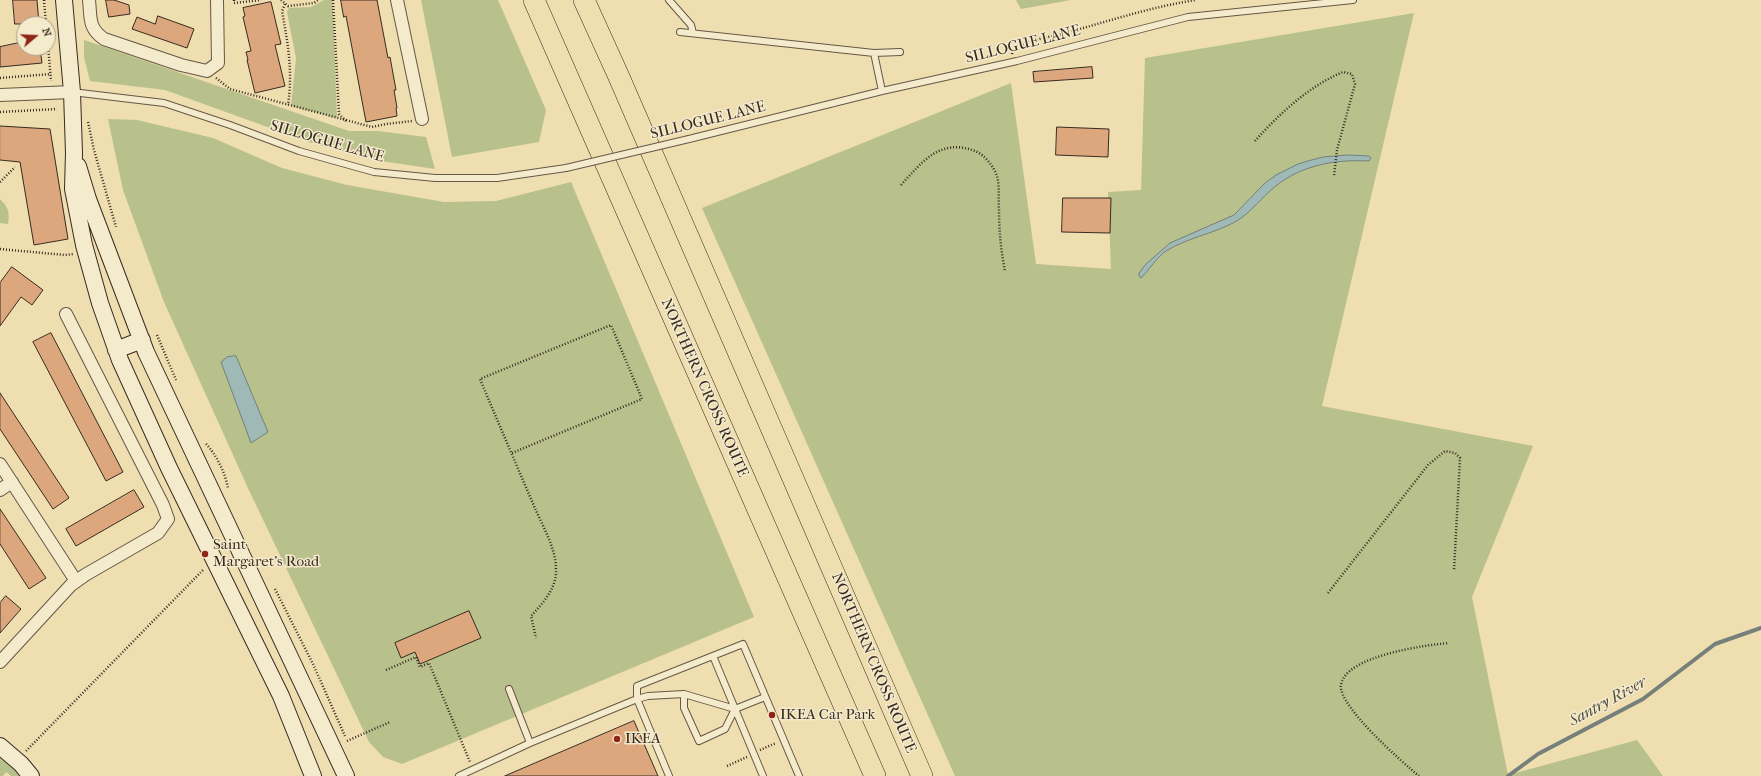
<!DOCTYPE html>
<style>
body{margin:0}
#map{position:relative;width:1761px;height:776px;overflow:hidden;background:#eedeb0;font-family:"IM FELL French Canon",serif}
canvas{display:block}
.north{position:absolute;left:16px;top:16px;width:40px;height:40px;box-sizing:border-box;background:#f4eacc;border:1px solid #a99d88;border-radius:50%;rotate:71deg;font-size:11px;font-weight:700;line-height:16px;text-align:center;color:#382a22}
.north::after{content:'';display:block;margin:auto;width:14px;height:18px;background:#8f2418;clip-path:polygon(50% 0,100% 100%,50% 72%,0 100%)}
</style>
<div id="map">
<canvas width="1761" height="776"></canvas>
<div class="north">N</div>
</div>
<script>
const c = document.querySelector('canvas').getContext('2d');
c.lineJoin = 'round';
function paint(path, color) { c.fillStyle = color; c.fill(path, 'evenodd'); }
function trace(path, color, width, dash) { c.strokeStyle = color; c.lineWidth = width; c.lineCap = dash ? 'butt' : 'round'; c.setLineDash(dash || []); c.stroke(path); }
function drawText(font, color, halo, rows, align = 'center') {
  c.font = font + ' "IM FELL French Canon",serif'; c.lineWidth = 3; c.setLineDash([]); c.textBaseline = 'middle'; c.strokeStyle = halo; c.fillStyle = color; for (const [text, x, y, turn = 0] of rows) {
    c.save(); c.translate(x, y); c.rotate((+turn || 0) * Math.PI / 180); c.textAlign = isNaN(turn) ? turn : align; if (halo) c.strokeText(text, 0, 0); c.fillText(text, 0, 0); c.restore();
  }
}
paint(new Path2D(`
 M324,0H332L333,8L337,118L291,106L296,58L287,12L289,8L311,7Z
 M421,0H498L546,110L539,142L452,157Z
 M1016,0H1071L1021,9Z
 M1414,13L1322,406L1533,446L1472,597L1508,775L1637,740L1663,776H955L702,208L1011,83L1036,264L1111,269L1108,192L1141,190L1145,58Z
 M84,40L349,131H378L426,137L435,169L381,161L309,142L165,90L90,81L84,57Z
 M108,119L137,120L213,138L282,168L347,185L444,202L496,201L571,182L754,617L402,764L383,757L369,742L247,486L164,302L123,190Z
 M0,199C8,207 10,212 8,224L0,223Z
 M0,754L22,776H11L6,772L3,776H0Z`), '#b8c18c');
const water = new Path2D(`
 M1348,155L1369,156L1371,158L1369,161C1333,159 1297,166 1270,191C1259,201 1247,216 1233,223C1212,234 1187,238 1166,251C1156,258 1150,269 1141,278L1139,276V273L1146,264L1170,243L1234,215L1265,183L1276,175L1298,164L1308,161L1323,157Z
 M236,356L268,432L251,443L221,362L227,357Z`);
paint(water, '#9eb9b6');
trace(water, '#75807b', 1);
trace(new Path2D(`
 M1508,776L1538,754L1643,699L1715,644L1761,628`), '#75807b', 4);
const building = new Path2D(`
 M13,0H37L39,24H15Z
 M106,0H114L129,5L130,14L109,17Z
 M341,0H377L388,58L390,57L396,90H394L397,108H396L397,116L366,122L346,16L344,17Z
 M271,2L281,44L275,45L285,86L255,93L247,60H248L246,52L251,51L243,17L245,16L243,8Z
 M158,16L194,29L187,48L132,29L137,17L155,24Z
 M24,42V48H40L42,63L0,67V47Z
 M1092,67L1093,78L1034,82L1033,72Z
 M0,126L50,129L68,239L34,245L20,162L0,160Z
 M1057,127L1109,129L1108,157L1056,155Z
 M1063,198H1111L1110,233L1062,232Z
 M12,267L43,290L32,305L21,297L0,326V283Z
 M51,333L123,472L106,481L33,342Z
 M0,393L69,498L53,509L0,429Z
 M134,490L144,507L76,546L66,529Z
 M0,509L46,578L29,589L0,544Z
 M6,596L21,609L0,633V603Z
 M469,611L481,638L420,664L415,652L401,658L395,643Z
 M634,721L658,776H505Z`);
paint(building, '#dda77e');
trace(building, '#382a22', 1);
const lane = new Path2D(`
 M669,0L691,25L693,33
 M680,32L874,53L900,52
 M874,53L882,91
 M72,92L164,103L230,125L299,151L374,172L435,178H497L566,168
 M689,139L882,91L1017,61L1188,17L1353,0
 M713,656L763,776
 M509,689L530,743
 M684,694V708L699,741L725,729L735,709
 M459,776L530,743L637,699V686L743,644L799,776
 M669,776L637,699L648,696L684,694L735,709L765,697`);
const street = new Path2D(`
 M89,0C91,18 88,28 104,39L181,65L207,71L218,63L217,0
 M397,0L422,119
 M0,95L72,92
 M0,464L76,581
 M0,490L12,482
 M0,662L71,585L85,575L158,533L168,519L163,505L66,314`);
const secondary = new Path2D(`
 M64,0L72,92L74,153L73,189L84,245L100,303L120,360L169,468L281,696L313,776
 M78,166L88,199L146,352L346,776
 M116,350L142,340
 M0,746L21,764L31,776`);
const highway = new Path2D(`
 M534,0L875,776
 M584,0L619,77L922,776`);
trace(lane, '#665746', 8);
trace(street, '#665746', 14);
trace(secondary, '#382a22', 18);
trace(highway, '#382a22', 22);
trace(new Path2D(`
 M44,0L46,24
 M234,0V3L261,0
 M281,0L288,6L314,3L318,0
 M333,0L339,114L346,121
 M285,4L282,11C288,44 293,72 288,105
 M48,45L51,81
 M1012,54L1013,50C1026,40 1046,38 1062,34C1106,22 1150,7 1196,0
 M0,78L51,74
 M216,78L230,89L372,127L386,124L412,121
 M0,112L57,109
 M88,122L94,150L116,227
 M1255,141C1279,114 1309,86 1343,72L1352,74L1355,84L1337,150L1334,176
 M0,182L15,167
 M901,185C923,161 940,138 975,151C985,155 994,167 997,176C1000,187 998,199 999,210C999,231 1001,251 1005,271
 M0,249L65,255L73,254
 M157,335L176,380
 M206,444C216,454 226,474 228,489
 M512,453L642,399L611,325L480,379C498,422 516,464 534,506C542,525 556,548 556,569C557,588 543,603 531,616L536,638
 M275,589L313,664L345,736
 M1328,593L1428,465L1445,451L1455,453L1460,458L1454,571
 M386,670L416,657L420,667L429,663L470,762
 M347,741L390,722
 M760,750L776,743
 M26,751L204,569
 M727,766L747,757
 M1419,776C1402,762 1338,706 1341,685C1345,656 1425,645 1449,643`), '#382a22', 2.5, [1, 2]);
trace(lane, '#f4eacc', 6);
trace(street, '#f4eacc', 12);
trace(secondary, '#f4eacc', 16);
trace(highway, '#eedeb0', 21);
const laneBridge = new Path2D(`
 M566,168L689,139`);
trace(laneBridge, '#665746', 8, []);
trace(laneBridge, '#f4eacc', 6);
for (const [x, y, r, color] of [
 [205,554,4,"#8f2418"],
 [772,715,4,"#8f2418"],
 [617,739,4,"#8f2418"]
]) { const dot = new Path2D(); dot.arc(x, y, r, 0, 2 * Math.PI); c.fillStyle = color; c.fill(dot); trace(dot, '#f4eacc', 1.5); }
drawText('15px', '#382a22', '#f4eacc', [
 ["SILLOGUE LANE",1023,45,-14],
 ["SILLOGUE LANE",708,121,-14],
 ["SILLOGUE LANE",327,142,16],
 ["NORTHERN CROSS ROUTE",704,388,66],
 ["NORTHERN CROSS ROUTE",873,663,67]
]);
drawText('15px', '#382a22', '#f4eacc', [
 ["Saint",213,545],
 ["Margaret's Road",213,562],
 ["IKEA Car Park",780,715],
 ["IKEA",625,739]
], 'left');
drawText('italic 16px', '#524e47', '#f4eacc', [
 ["Santry River",1608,702,-29]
]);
</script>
